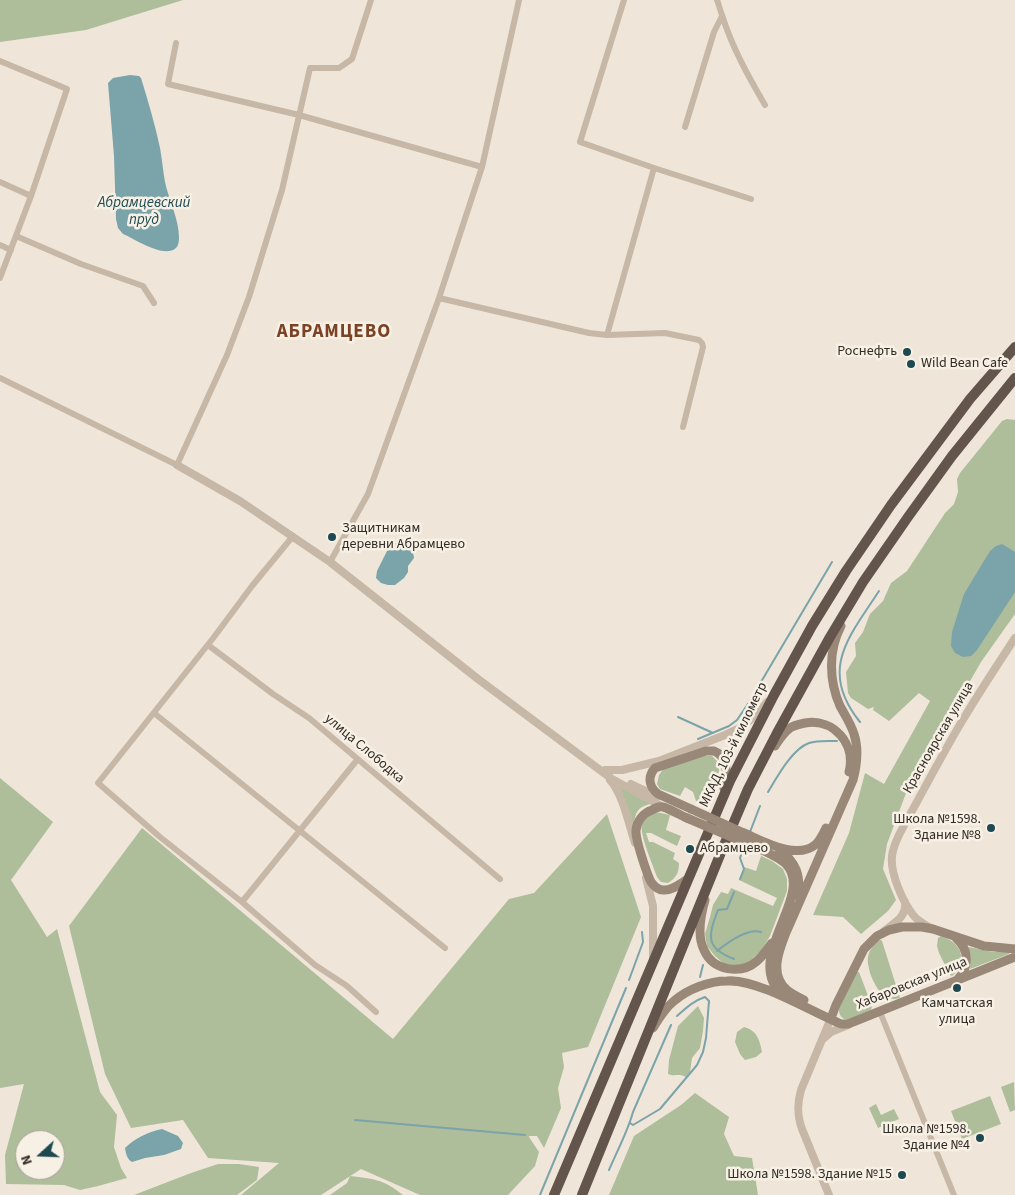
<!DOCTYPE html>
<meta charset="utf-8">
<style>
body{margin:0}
#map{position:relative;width:1015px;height:1195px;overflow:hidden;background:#efe6d9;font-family:"Source Sans 3",sans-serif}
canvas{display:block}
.north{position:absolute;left:15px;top:1130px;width:50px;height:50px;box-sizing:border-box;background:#f7f0e4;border:1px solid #a8a198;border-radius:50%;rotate:250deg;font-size:14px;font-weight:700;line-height:20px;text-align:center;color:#322b26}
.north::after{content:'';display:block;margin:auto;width:18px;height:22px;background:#1f4951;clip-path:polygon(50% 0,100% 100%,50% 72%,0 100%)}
</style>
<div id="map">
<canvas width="1015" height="1195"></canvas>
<div class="north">N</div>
</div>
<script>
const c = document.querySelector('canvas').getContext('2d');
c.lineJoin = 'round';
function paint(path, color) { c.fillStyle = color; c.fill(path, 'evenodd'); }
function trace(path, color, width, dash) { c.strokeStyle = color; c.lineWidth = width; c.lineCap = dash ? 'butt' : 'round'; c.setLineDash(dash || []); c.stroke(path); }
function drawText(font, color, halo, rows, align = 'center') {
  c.font = font + ' "Source Sans 3",sans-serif'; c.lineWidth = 5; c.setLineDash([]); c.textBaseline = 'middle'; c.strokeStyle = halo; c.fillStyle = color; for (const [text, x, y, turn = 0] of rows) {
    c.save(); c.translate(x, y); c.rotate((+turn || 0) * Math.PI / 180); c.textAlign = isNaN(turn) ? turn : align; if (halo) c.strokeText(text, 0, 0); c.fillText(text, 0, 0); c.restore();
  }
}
paint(new Path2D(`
 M0,0H183L86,30L0,42Z
 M1007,419L1015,420V614L981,662L906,793L887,844L883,869L896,900L888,911L861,934L843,917L813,915L849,833L865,773L884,784L930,701L919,693L889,721L873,710L874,707L868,709L851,698L848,693L846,672L856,656L855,643L863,632L870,614L883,601L891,583L907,571L945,513L954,504L958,492L957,479L960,473L1002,421Z
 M704,756H712C713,757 717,761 718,762C723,773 710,795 705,805L696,801L693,792L685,787L680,796L660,789L657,784L659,775L664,768Z
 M0,778L53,822L11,880L47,937L57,929L100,1092L117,1115L114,1147L121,1168L127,1178L98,1186L80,1190L64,1185L6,1184L5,1155L24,1084L0,1088ZM25,1140H55V1170H25Z
 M618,785L651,804C636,807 636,813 633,827Z
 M656,812L670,815L666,830L681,836L677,846L651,833H646L649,842H653L675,853L673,859L679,863C679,873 676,878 668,883L661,882L657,877C653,865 639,834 642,824C643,817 650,814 656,812Z
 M607,814L641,917L588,1047L562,1053L564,1067L558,1088L561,1108L544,1148L537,1136H529V1137L539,1152L535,1166L508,1195H420L361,1169L321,1195H241L279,1163L208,1158L183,1120L131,1128L105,1074L69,926L142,828L393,1039L509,899L534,893Z
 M761,856L772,861L783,869L787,879V891L770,936L761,951L752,959L745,964L734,966L723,963L714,955L707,946L705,934L710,917L713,905L721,892L728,894L731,888L773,906L777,898L739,880L744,867L756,871Z
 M941,936C946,938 951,940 955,944C965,953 962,969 952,976L950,975L939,953L937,946L938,938Z
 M878,940H881L882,941L900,998C883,1003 875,986 870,973C869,968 867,962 868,957C869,950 874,945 878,940Z
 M969,947L993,952H1009V954L970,969L971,958L968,948Z
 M856,972H859L872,1006L871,1010L847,1020C841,1018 839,1015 839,1009Z
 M698,1006L704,1018L703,1031L700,1048L692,1058L690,1072L686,1077C678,1073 675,1077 668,1074L669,1060L678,1026Z
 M744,1027C757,1030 760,1041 762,1052L756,1057L745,1060L740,1054L735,1042L737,1032Z
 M1014,1082L1015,1110L1010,1112L1001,1087Z
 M695,1093L729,1117L724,1134L734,1156L752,1158L758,1195H609L634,1136L681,1105Z
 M990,1096L1001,1124L962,1139L951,1111Z
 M876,1104L881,1115L894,1109L899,1119L878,1128L869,1108Z
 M218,1164H239L259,1167L257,1180L237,1195H134L191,1173Z
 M350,1176C374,1179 383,1179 403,1195H330L347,1183Z`), '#aebd9a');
paint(new Path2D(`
 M130,75L139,76L141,78C148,101 155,124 160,148C162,159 163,171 165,182C169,201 179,219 179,238C179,242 178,246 176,248C164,259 135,239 123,234L118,228L116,219L114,156L108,83L113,78Z
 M396,543L413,552L414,558L408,566V572L404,578L395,585H388L381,583L376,578L377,571L389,547Z
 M1002,544L1015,552V592L977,650L971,656L963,657L955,653L951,646L952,632L964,594L990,551L996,546Z
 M162,1129L178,1136L183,1143L181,1149L164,1155L145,1158L132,1162C127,1159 126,1154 125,1148C135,1138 148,1132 162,1129Z`), '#7aa3aa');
trace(new Path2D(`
 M758,687L832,562
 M678,717L713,733
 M860,722C818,670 849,637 879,591
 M698,739L729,726L737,720L754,695
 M768,792C777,777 792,749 809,743C818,740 828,741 837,741
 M750,832L760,806
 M740,879L744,869L740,858L744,846
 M717,951C727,943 748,928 761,932
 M734,959C705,948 708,936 718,910L727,909L734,892
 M700,977L703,965
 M629,980L643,942L642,932
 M355,1120L525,1135
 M630,1123L633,1125L660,1109L697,1065L703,1052L706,1038L709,1001L705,997C693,1001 686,1008 677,1016
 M609,1170C617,1151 628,1131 633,1112L671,1025
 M540,1195L626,988`), '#7aa3aa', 2);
trace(new Path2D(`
 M624,0L580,142L654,168L751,199
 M717,0C719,5 720,10 722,15C732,47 748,76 765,105
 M176,43L168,84L299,115L482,167
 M0,61L67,89L31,196L0,278
 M685,127L714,32L722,16
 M0,182L31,196
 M16,236L81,264L143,286L154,303
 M0,245L11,250
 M439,298L589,333L607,335L665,333L699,340L702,343L703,347L683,427
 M607,335L654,168
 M0,378L177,465L227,355L249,297L282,190L310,68H339L352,59L371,0
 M293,536L252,586L214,637L98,783L160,837L242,902L315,965L347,986L376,1012
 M330,562L368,494L439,298L482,167L519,0
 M208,645L273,694L309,718L500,879
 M154,713L445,948
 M242,902L357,760
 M880,1012L954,1195`), '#c6b7a6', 6);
trace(new Path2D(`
 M177,465L240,501L330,562L478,679L612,779L663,807
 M605,770H622L659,761L725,735L738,729L748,722L758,713L767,702
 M610,780C623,794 629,825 635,843
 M631,784L648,792L659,796
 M646,878L653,906V958
 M929,927C924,924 918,921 914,916C903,903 890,873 892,856C894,839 911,814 919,798C934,771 948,744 964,718C980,691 998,664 1015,638
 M884,931C894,923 907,917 905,902
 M823,1039L831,1032L848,1025
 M829,1195L802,1129C797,1115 797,1104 801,1090L831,1018`), '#c6b7a6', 8);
trace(new Path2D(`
 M775,746C779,740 783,733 790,728C794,725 800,724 805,723C834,718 856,744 849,772
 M691,809L658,794C649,787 647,777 655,768L706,751C707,751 713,751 714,751C728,756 728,776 724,788
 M687,818C682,816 668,808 663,807C659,806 655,808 652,810C643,813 637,821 636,830C635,839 647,874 651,882C654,886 658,890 663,890C672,891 681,883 688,879
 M744,833C763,841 796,860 815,845C820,841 823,834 826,828
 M741,841C754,847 775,854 786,864C816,895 742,958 782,994
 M779,849C796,862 801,875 798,896
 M705,900C701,914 697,936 704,950C713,971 741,975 757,961C763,956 767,949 772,943
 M787,930C780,948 768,974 787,990C792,994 798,997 804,1000
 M785,935L853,780C857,765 859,749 854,734C851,724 845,715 840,706C829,681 828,651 841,626
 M956,938C969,949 970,967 958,979
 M831,1018L836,1005L864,949L877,936L889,930L902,927H922L933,929L984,946L1015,949
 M653,1028C659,1018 665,1008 674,1001C688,989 709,981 727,981C741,980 755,985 768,990C793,1000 816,1013 841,1024H848L1015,957`), '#998777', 9);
trace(new Path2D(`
 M554,1195L730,781L774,695L812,626L846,571L891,505L970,399L1015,347
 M582,1195L722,850L748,789L777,733L830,637L863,582L908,517L952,456L1015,378`), '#63554b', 10);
trace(new Path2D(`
 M691,809L744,833
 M687,818L741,841`), '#998777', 9);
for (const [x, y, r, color] of [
 [907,352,5,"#1f4951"],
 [911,364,5,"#1f4951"],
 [332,537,5,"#1f4951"],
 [991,828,5,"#1f4951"],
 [690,849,5,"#1f4951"],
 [957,988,5,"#1f4951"],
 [980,1138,5,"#1f4951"],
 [902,1175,5,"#1f4951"]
]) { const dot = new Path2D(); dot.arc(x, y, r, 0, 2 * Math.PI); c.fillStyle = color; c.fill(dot); trace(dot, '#f7f0e4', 2); }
drawText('14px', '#322b26', '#f7f0e4', [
 ["Роснефть",897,352],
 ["Wild Bean Cafe",921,364,"left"],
 ["Защитникам",342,529,"left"],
 ["деревни Абрамцево",342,545,"left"],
 ["Школа №1598.",981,820],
 ["Здание №8",981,836],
 ["Абрамцево",700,849,"left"],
 ["Камчатская",957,1004,"center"],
 ["улица",957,1020,"center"],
 ["Школа №1598.",970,1130],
 ["Здание №4",970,1146],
 ["Школа №1598. Здание №15",892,1175]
], 'right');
drawText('14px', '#322b26', '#f7f0e4', [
 ["Красноярская улица",939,738,-60],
 ["МКАД, 103-й километр",734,745,-64],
 ["улица Слободка",364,749,40],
 ["Хабаровская улица",912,984,-22]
]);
drawText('italic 15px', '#1f4951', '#f7f0e4', [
 ["Абрамцевский",144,204],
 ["пруд",144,221]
]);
c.letterSpacing = '1px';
drawText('bold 19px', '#7c4225', '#f7f0e4', [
 ["АБРАМЦЕВО",334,333]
]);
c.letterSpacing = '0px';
</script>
